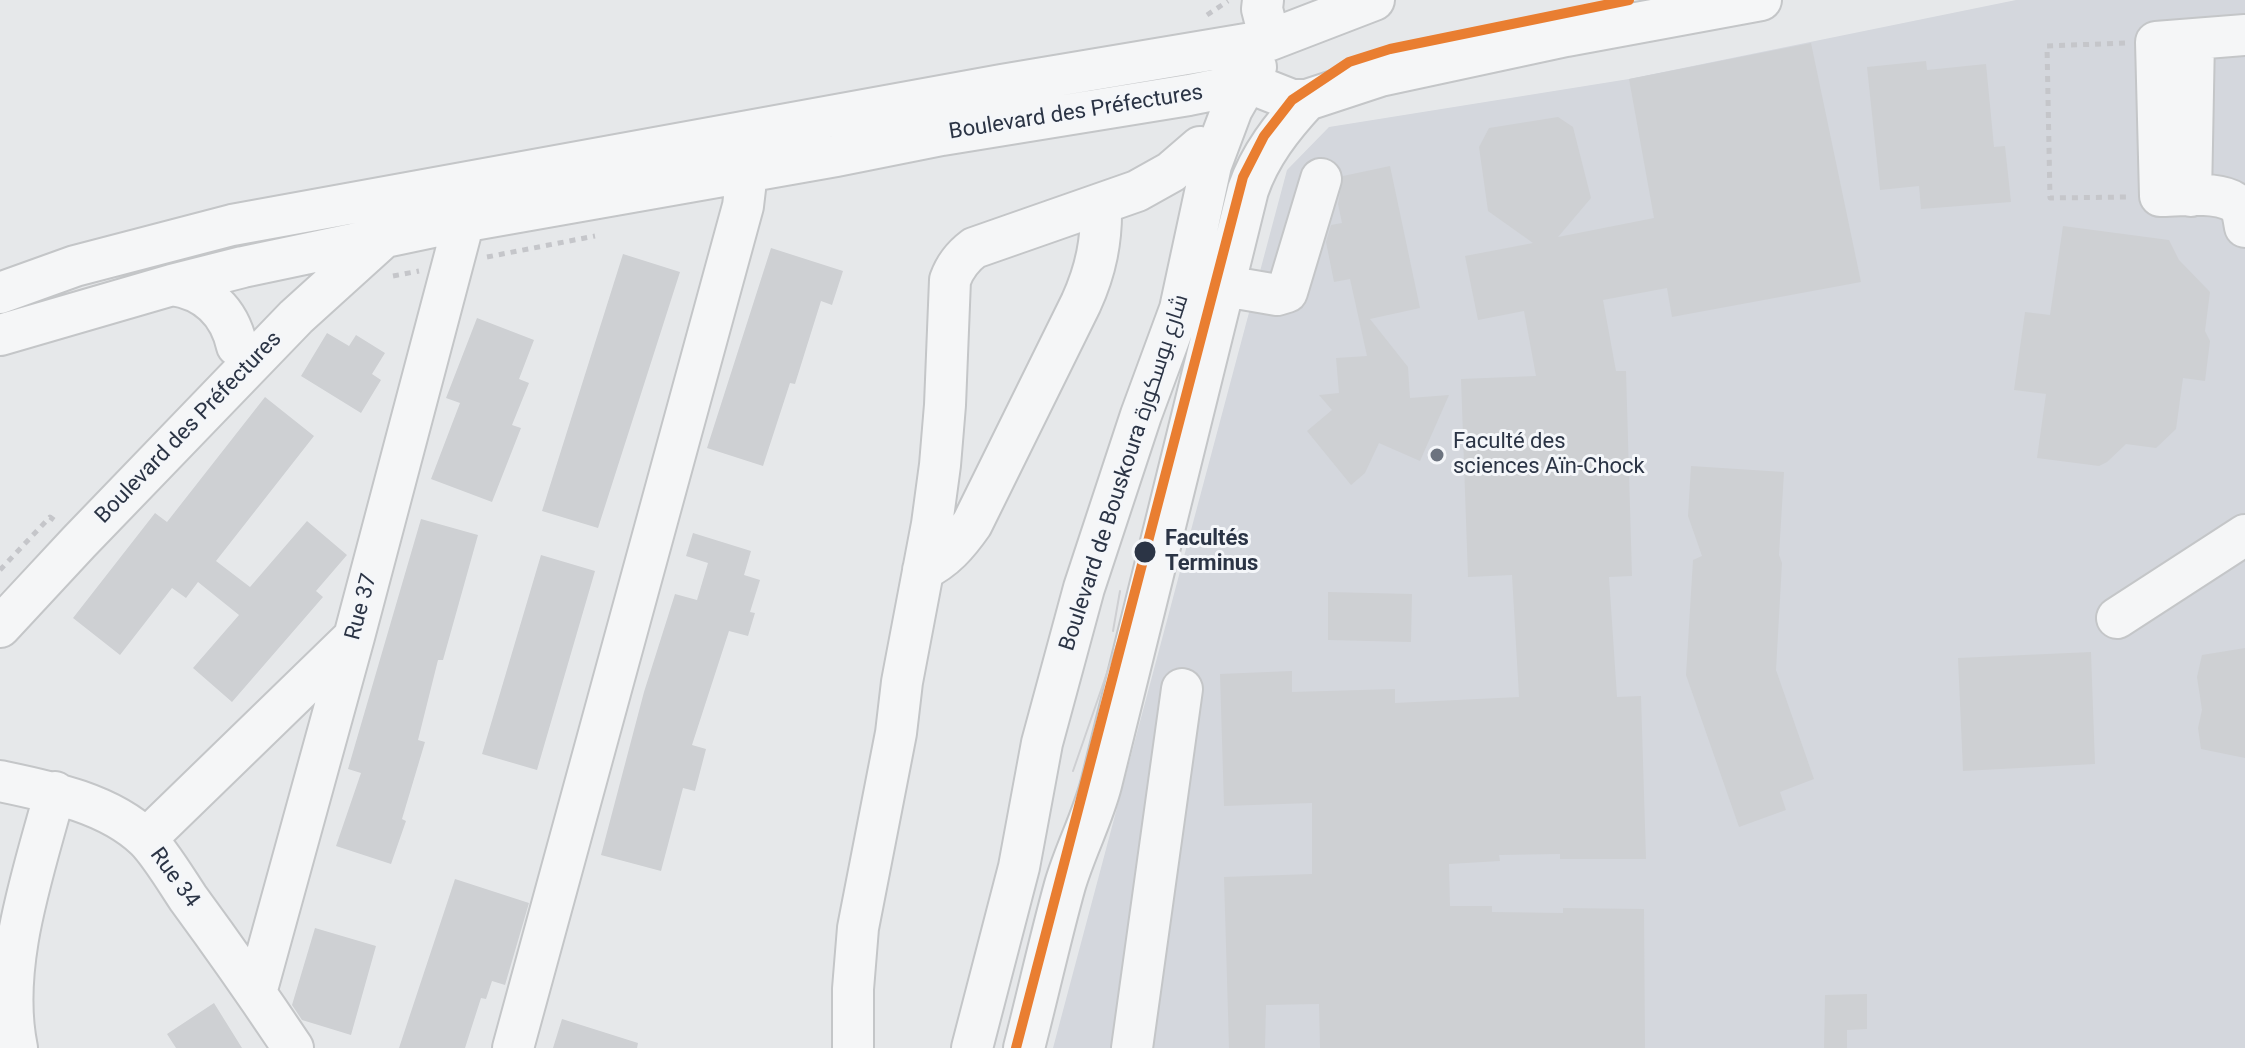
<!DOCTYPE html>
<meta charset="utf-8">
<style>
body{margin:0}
canvas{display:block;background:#e6e8ea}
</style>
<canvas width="2245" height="1048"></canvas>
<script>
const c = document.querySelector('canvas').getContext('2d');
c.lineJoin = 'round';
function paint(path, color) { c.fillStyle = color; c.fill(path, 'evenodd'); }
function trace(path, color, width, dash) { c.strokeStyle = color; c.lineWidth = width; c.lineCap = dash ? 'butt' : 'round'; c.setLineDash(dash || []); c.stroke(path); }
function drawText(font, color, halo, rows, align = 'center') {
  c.font = font + ' Roboto,Cairo,sans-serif'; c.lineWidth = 6; c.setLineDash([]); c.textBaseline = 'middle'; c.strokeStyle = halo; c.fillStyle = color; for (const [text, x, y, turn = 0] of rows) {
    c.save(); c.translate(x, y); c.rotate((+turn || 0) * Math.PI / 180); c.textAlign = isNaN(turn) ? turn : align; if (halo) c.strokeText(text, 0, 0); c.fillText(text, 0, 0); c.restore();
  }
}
paint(new Path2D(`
 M2016,0H2245V1048H1053L1287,170L1329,127L1629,79Z`), '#d4d7dd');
paint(new Path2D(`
 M1811,43L1861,282L1672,317L1667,288L1603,300L1616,371H1626L1632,576L1609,577L1617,697L1641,696L1646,859H1560V854L1499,855L1500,861L1449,864L1450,906H1492V912L1563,913V908L1644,909L1645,1048H1320L1319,1004L1266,1005L1265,1048H1229L1224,877L1312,874V803L1224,806L1220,674L1292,671V692L1395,689V703L1519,697L1512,575L1468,577L1461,379L1536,376L1524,311L1478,320L1465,256L1533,243L1488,211L1479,147L1489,128L1558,117L1573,127L1591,198L1558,237L1654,218L1629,79Z
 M1926,61L1927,70L1986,64L1994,147L2005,146L2011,202L1921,209L1919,186L1880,190L1867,67Z
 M1390,166L1420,308L1370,319L1408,367L1410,398L1449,395L1420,461L1379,443L1365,473L1351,485L1307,431L1332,410L1319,395L1339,393L1336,358L1367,356L1350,279L1334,282L1326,242L1331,225L1342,223L1338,204L1343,176Z
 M2063,226L2169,240L2179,260L2210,292L2205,331L2210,341L2205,381L2183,378L2176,429L2156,448L2126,444L2107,462L2099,466L2037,458L2046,394L2014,390L2025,312L2050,315Z
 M771,248L843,271L832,305L821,301L795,384L790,383L763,466L707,448Z
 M623,254L680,272L598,528L542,511Z
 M477,318L534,340L519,379L529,383L512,425L521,428L492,502L431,479L460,403L446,398Z
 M327,333L349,346L356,335L385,353L372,374L381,380L361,413L301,376Z
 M265,397L314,436L216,561L250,587L307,521L347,555L316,591L323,597L232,702L193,668L239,615L198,582L186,598L172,588L120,655L73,618L155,513L167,522Z
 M1691,466L1784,472L1779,555L1782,563L1776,670L1814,779L1780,792L1786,810L1739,827L1686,675L1693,560L1702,556L1688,516Z
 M421,519L478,535L443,660H438L418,740L425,742L402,819L406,821L391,864L336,846L361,773L348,769Z
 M693,533L751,551L744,575L760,580L750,612L755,613L748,636L729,631L692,745L706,749L695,791L683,788L661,871L601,855L644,692L675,594L697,600L708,563L686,556Z
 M541,555L595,571L537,770L482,754Z
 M1328,592L1412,594L1411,642L1328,640Z
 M2245,648V758L2201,749L2198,728L2202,710L2197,677L2202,655Z
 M2091,652L2095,764L1963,771L1958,658Z
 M455,879L529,903L505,985L492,981L486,999L481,998L465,1048H399Z
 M315,928L376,946L351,1035L302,1020L292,1005Z
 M1867,994V1029L1847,1030V1048H1824L1825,995Z
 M214,1003L242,1048H176L167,1034Z
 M562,1019L638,1043L637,1048H553Z`), '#ced0d3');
const minor = new Path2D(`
 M1263,0L1262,9L1270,40
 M2245,35L2156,42L2160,196C2180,196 2228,189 2240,208C2243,213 2244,222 2245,227
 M2191,196L2194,39
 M172,285C207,290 229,311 237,346
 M1225,286L1277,295L1287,292L1321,179
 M0,293L75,266L232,225L1002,85L1270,40L1374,0
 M0,335L172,285L243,267L433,227L836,156L942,135L1189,95L1249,83L1292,100H1307L1380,76L1566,36L1761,0
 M923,570C945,559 958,544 972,524L1081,303C1096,270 1102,240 1101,204
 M2117,618L2245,535
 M0,627L79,542L296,317L381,240
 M0,781C48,791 109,803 146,839C160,853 176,880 188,898C224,947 259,997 293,1048
 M146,839L354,637
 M256,993L354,637L464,221
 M17,1048C0,965 34,872 55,792
 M513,1048L743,206L747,172
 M853,1048V989L858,928L896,733L902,682L932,524L940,465L945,405L950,280C955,266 962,257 974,248L1137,191L1171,172L1200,147
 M972,1048L1019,867L1042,743L1084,588L1141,415L1180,309L1211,165L1232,109L1256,67
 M1024,1048C1038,994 1050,939 1065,885C1075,851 1092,819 1101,785L1248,190C1260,155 1282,127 1307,100
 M1132,1048L1182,689`);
trace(minor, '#c4c6c8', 44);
trace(new Path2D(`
 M1207,15L1228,1
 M2125,43L2047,46L2050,198L2127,197
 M487,257L595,236
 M393,276L419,271
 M0,570L50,517L54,520`), '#c5c6ca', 5, [6, 6]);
trace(minor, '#f5f6f7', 40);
trace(new Path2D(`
 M1113,631L1120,591
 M1073,771L1134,595
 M1088,773L1095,733`), '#cecfd2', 2);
trace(new Path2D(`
 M1016,1048L1243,177L1264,136L1292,100L1349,62L1390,49L1629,0`), '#e97e31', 10);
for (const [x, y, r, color] of [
 [1437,455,8,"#6c737f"],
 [1145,552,12,"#2b3445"]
]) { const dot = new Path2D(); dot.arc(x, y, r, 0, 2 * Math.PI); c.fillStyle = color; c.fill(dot); trace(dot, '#f4f6f9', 3); }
drawText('22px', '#2b3445', '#f4f6f9', [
 ["Boulevard des Préfectures",1076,113,-9],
 ["Boulevard des Préfectures",189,428,-46],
 ["Boulevard de Bouskoura شارع بوسكورة",1125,473,-72],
 ["Rue 37",362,607,-75],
 ["Rue 34",174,878,54]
]);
drawText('22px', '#2b3445', '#f4f6f9', [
 ["Faculté des",1453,442],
 ["sciences Aïn-Chock",1453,467]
], 'left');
drawText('bold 22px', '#2b3445', '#f4f6f9', [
 ["Facultés",1165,539],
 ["Terminus",1165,564]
], 'left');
</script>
